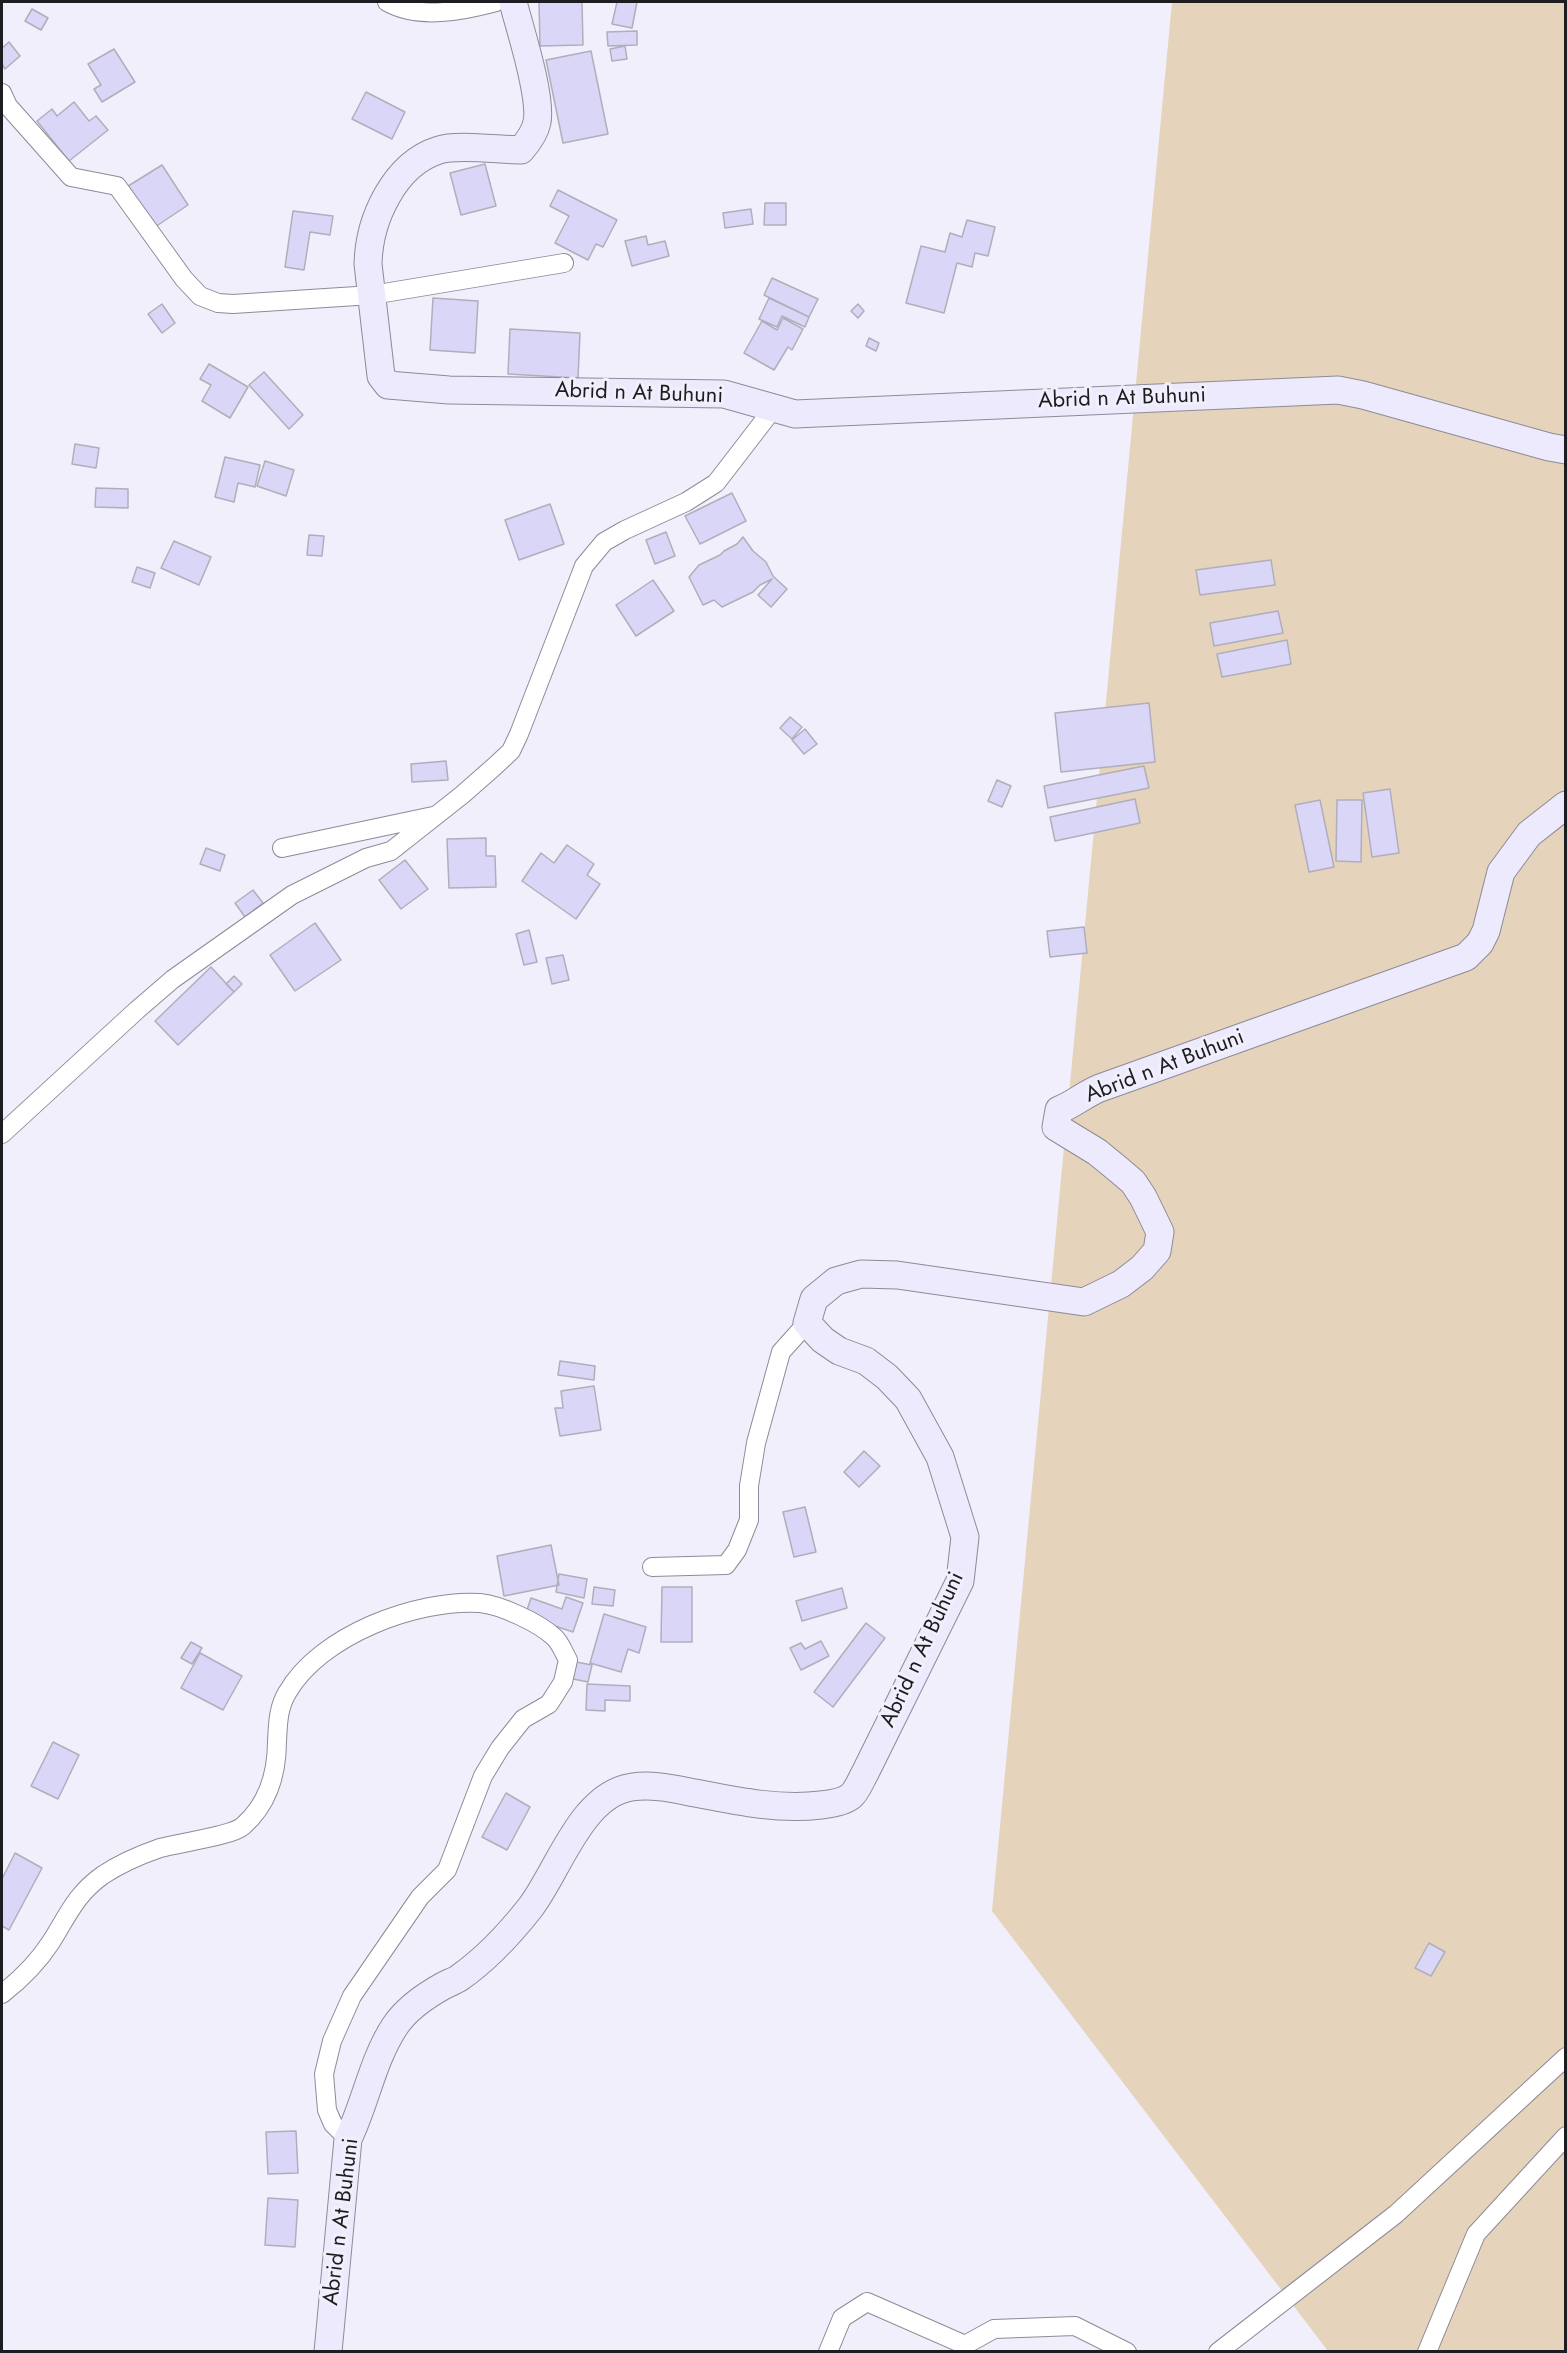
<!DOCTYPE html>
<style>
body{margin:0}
#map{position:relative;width:1567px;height:2353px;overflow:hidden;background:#f0effb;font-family:Jost,sans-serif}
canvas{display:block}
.frame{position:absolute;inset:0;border:3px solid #1d1c21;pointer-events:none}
</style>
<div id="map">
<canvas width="1567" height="2353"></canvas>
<div class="frame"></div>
</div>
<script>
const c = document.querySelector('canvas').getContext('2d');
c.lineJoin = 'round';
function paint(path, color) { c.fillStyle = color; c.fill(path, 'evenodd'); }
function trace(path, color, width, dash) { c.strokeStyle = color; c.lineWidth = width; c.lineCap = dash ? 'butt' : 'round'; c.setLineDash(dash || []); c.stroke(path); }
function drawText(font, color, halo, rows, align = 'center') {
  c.font = font + ' Jost,sans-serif'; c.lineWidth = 6; c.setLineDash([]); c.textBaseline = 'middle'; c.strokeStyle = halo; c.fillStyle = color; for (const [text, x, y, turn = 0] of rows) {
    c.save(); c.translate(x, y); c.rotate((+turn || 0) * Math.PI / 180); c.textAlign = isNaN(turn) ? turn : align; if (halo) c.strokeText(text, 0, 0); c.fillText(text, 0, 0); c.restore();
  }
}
paint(new Path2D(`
 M1172,2H1565V2351H1328L992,1911Z`), '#e5d3bb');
const building = new Path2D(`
 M539,2H582L583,45L540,46Z
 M617,2H637L632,28L612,24Z
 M32,9L48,18L41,30L25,21Z
 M637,31V45L608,46L607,32Z
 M9,42L20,56L5,69L2,64V48Z
 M625,46L627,59L612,61L610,49Z
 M114,49L135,82L102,102L94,89L101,85L88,64Z
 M591,51L608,134L563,143L546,60Z
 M366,92L405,112L392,139L352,119Z
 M74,102L89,121L96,116L108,130L69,161L37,121L52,109L57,116Z
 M485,164L496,206L461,215L450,173Z
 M162,165L188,205L152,229L125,188Z
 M558,190L617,220L603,247L596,244L588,260L555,243L569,216L550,206Z
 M765,203H786V225H764Z
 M751,209L753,224L725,228L723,213Z
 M293,211L333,216L330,235L310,232L304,270L285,267Z
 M967,220L995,227L988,256L975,253L972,267L957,263L944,313L906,303L921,246L945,252L950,233L962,237Z
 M646,236L648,245L665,241L669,256L632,266L625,241Z
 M772,278L818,299L809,317L764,295Z
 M433,298L478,301L475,353L430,350Z
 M769,298L809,317L805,327L782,316L777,327L759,319Z
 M162,304L175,323L162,333L148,314Z
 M858,304L864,311L858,318L851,311Z
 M783,318L803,329L792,350L788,347L774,370L744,353L762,321L777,330Z
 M510,329L580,333L578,378L508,374Z
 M869,338L879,343L876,351L866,346Z
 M209,364L248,387L230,418L202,401L211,385L200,379Z
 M264,372L303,415L289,429L249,385Z
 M75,444L99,448L96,468L72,464Z
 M225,457L260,465L255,487L238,483L234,502L215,497Z
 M265,461L294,470L286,496L257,486Z
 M96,488L128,489V508L95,507Z
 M732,493L746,521L700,544L685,516Z
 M550,504L564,544L519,560L505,520Z
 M666,532L675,556L655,564L646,540Z
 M309,535L324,536L322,556L307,555Z
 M743,537L753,551L766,562L773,576L787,589L771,607L758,595L772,579L760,585L753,592L722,607L714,600L703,605L689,577L699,565L720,555L724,551L737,544Z
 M174,541L211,557L199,585L161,568Z
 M1271,560L1275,585L1200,595L1196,570Z
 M137,567L155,573L150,588L132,582Z
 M653,580L674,611L636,636L616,605Z
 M1278,611L1283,633L1214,646L1210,623Z
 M1287,640L1291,664L1222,677L1217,654Z
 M1149,703L1155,762L1061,772L1055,713Z
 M790,717L802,727L792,739L780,728Z
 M805,729L817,744L804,754L792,740Z
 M446,761L448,780L412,782L411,764Z
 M1144,766L1149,788L1048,808L1044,786Z
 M997,780L1011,786L1002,807L988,801Z
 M1390,789L1399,853L1372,857L1363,793Z
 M1135,799L1140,823L1055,841L1050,817Z
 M1320,800L1334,867L1309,872L1295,805Z
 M1337,800H1362L1361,862L1336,861Z
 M486,838V856H495L496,887L449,888L447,839Z
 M567,845L594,864L587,875L600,884L576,919L522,881L541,853L554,863Z
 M206,848L225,855L220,871L200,864Z
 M405,860L428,889L401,909L379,880Z
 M253,890L263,903L245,917L235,903Z
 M315,923L341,960L295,991L270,955Z
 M1084,927L1087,953L1050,957L1047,931Z
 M529,930L537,962L524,965L516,934Z
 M563,955L569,980L552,984L546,958Z
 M211,967L234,992L178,1045L155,1021Z
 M234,976L242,984L234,992L226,984Z
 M560,1361L595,1366L594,1380L558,1375Z
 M594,1386L601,1430L560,1436L555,1408H563L561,1391Z
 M864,1451L880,1466L859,1487L844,1472Z
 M805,1507L816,1552L794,1557L783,1512Z
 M551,1545L559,1585L504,1596L497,1556Z
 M559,1574L587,1579L584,1598L556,1592Z
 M594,1587L615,1590L613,1606L592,1604Z
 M662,1587H692V1642H661Z
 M842,1588L847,1608L802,1621L796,1601Z
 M566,1597L583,1603L573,1632L525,1616L531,1598L562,1609Z
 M604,1614L646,1627L639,1653L628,1649L621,1672L590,1663Z
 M866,1623L885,1638L833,1707L814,1692Z
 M821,1641L829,1656L801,1670L790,1648L801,1643L805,1649Z
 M191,1642L202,1648L192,1664L181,1658Z
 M200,1653L242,1676L223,1710L181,1688Z
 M571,1661L592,1665L588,1682L568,1678Z
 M587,1684L630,1686V1701L605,1700V1711L586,1710Z
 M53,1742L79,1755L58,1799L31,1786Z
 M506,1793L530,1807L507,1850L482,1837Z
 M15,1853L42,1868L9,1930L2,1926V1879Z
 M1429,1943L1445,1952L1431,1976L1415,1968Z
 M296,2131L298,2173L268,2174L266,2132Z
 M268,2198L298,2200L295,2247L265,2245Z`);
paint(building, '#dad6f7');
trace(building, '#b0aeba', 1.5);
const street = new Path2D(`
 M387,2C419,20 462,11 496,2
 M2,93L8,106L71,177L117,186L184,279L200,296L218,303L233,304L372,295L564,263
 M282,848L433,816
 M2,1134L137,1010L173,979L292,895L366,858L391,851L462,795L495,766L511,751L519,734L584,566L604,542L625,530L686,502L716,483L773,409
 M652,1567L726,1565L737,1550L749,1520V1486L756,1443L781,1352L807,1323
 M2,1994C20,1980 38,1962 51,1942C68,1915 76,1894 103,1875C121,1863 140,1855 160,1848C178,1843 232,1836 243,1826C268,1804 277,1773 277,1741C278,1724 278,1708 287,1693C320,1635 417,1599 480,1603C501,1605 539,1623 554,1637C560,1642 564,1653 568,1660L563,1682L549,1704L523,1719L500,1748L483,1776L447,1870L420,1897L352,1996L332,2041L324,2074L327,2110L333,2124L348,2139
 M828,2352L842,2318L867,2302L965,2345L994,2329L1075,2326L1127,2352
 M1218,2352L1396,2214L1566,2057
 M1427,2352L1476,2234L1566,2136`);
const secondary = new Path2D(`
 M513,2C520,29 542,97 537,122C535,133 528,142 521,150C500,150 457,144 439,150C394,164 369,220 368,264L381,376L388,385L449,390L724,394L795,414L1338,390L1363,395L1549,447L1566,450
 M328,2352L348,2139C366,2102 372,2061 395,2026C407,2008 425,1996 443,1986C448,1983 455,1981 459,1978C485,1960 511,1932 530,1908C558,1872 581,1794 632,1787C654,1784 674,1789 695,1793C736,1801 778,1810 821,1805C830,1804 844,1802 851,1796C857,1791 861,1780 865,1773L960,1581L965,1537L940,1457L908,1399L887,1377L866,1361L839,1351L823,1340L807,1323L814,1299L836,1281L861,1274L897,1275L1084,1302L1121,1284L1142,1268L1157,1251L1160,1232L1143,1197L1133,1182L1119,1170L1097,1152L1056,1127L1059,1110C1074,1104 1085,1094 1100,1088L1466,957L1480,943L1486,931L1501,872L1529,834L1566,805`);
trace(street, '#8d8b97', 20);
trace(secondary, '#8d8b97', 29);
trace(street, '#fff', 18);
trace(secondary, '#eceafc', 27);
drawText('22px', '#1d1c21', '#f0effb', [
 ["Abrid n At Buhuni",639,394,2],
 ["Abrid n At Buhuni",1122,399,-2],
 ["Abrid n At Buhuni",1165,1067,-21],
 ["Abrid n At Buhuni",923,1650,-65],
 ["Abrid n At Buhuni",342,2222,-83]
]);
</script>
